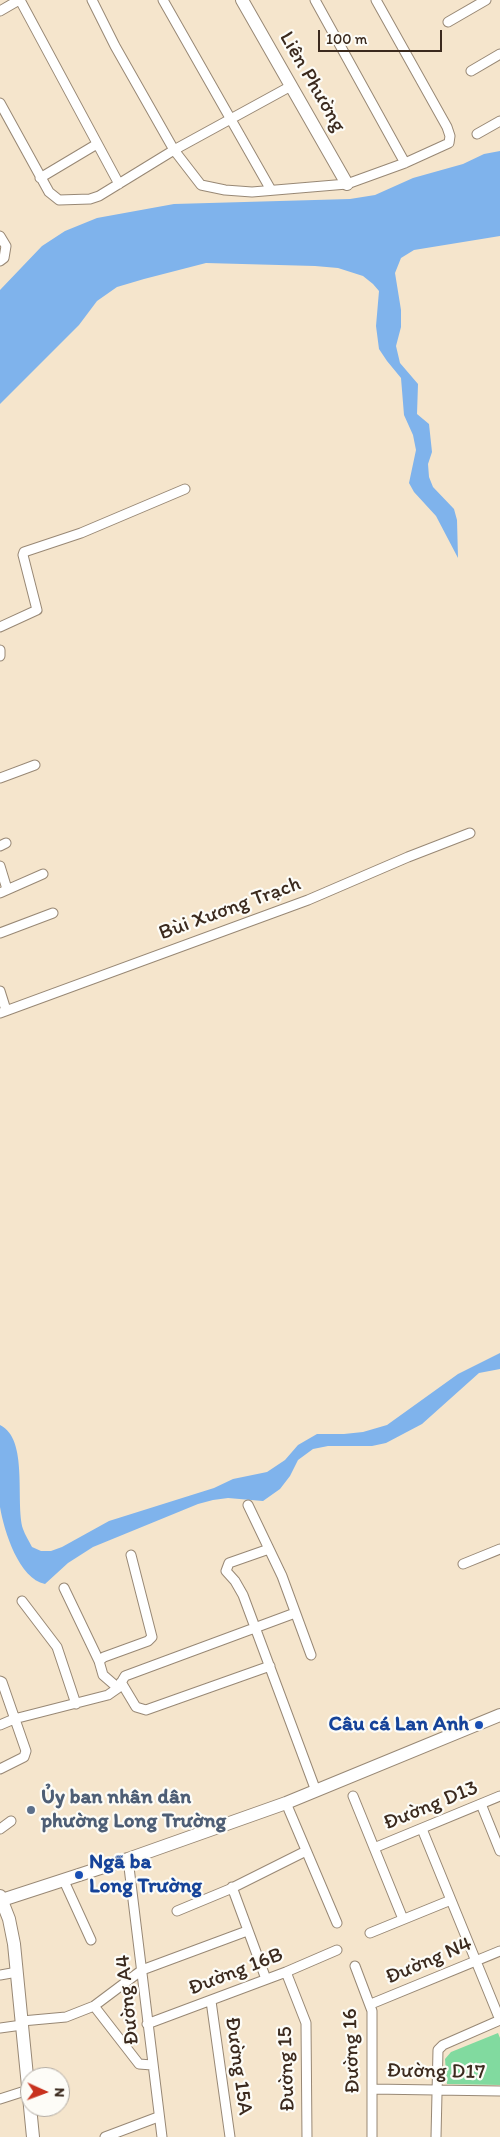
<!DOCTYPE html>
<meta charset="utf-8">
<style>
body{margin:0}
#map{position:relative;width:500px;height:2137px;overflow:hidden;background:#f5e5cc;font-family:Itim,sans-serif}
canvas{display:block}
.north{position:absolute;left:20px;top:2067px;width:50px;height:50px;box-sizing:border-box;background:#fdfcf7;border:1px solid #afa8a0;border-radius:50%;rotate:92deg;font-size:14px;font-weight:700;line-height:20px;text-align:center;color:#3b2a1e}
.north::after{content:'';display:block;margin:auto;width:18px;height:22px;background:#c8321e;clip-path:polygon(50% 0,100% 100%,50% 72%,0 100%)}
.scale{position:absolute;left:318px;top:30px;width:124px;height:22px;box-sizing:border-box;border:2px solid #3b2a1e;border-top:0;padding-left:6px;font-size:15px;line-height:18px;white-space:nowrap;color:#3b2a1e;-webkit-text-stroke:4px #fdfcf7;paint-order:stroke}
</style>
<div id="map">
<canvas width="500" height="2137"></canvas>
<div class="north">N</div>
<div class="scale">100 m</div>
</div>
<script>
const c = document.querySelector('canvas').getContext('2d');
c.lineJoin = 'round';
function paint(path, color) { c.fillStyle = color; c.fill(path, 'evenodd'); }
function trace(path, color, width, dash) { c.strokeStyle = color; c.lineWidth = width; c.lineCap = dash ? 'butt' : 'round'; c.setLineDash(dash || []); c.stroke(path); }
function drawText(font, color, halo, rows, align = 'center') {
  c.font = font + ' Itim,sans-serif'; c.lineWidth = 4.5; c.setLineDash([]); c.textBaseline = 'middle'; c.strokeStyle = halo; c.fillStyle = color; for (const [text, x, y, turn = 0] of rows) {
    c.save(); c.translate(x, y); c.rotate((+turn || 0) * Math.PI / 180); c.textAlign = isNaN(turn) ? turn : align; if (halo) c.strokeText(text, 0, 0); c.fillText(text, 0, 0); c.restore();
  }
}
paint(new Path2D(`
 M498,2033L500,2038V2085L447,2084L445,2059L451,2052Z`), '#81da9f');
paint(new Path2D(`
 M500,151V236L414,250L401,258L395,273L401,310V327L396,346L400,363L418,384L417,414L429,424L432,452L428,464L429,477L433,487L454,509L457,520L458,558L436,516L414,492L409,483L416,450L413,435L404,415L401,378L387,361L379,349L376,326L379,291L373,284L363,276L338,268L315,266L206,263L144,279L117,287L97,301L79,325L0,404V290L42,246L65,231L97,218L174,204L350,199L375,195L413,178L463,164L484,154Z
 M500,1353V1369L479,1373L422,1424L386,1443L372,1446H328L313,1449L298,1460L290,1476L280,1489L263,1501L228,1498L213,1500L198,1504L93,1547L68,1563L45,1584C19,1579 4,1531 0,1507C0,1481 0,1452 0,1425C29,1439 15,1502 23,1529C25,1535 29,1541 32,1547L41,1551H51L62,1547L109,1521L214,1488L233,1479L267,1472L285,1460L298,1445L317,1434H344L363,1432L387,1425L458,1374Z`), '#7fb3ec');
const street = new Path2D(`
 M20,0L119,184
 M92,0L115,46L174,150L201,185L225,190L252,192L347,184L405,163L449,143L450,136L447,127L376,0
 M163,0L271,190
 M315,0L405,163
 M0,11L19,0
 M448,22L486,0
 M471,71L500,54
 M0,103L49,192L59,200L90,199L99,196L174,150L291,86
 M477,134L500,121
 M40,178L97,144
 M0,236L6,246L4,258L0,261
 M0,627L37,610L23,555L24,552L81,533L185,489
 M0,650V656
 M0,778L35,765
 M0,846L6,843
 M0,866L7,889
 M0,893L43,874
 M0,933L53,913
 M0,991L6,1010
 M0,1013L308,900L408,857L470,833
 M248,1505L282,1576L311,1655
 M269,1549L229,1563L226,1571L235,1581L243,1595L316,1791
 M463,1564L500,1549
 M64,1588L99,1661
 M22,1601L57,1647L76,1704
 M0,1681L2,1682L26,1751L24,1757L0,1769
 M121,1682L136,1707L146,1710L270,1666
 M118,1688L103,1675L99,1661L104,1657L148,1641L152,1637L131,1555
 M0,1725L14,1719L108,1695L118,1688L125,1676L295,1613
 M353,1796L403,1919
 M286,1803L337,1923
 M481,1804L500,1851
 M0,1829L11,1821
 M422,1829L500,2020
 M374,1848L500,1796
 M128,1859L162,2137
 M64,1881L91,1940
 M232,1887L266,1979
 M177,1911L230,1889L306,1851
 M370,1933L451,1900
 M355,1966L372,2011V2137
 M286,1972L306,2023L307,2137
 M0,1975L17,1972
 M211,2001L230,2137
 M371,2004L500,1951
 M94,2006L139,2064L152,2065
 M22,2021L66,2017L94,2006L142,1970L247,1931
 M147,2024L286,1972L337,1950
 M0,2028L22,2025
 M372,2089L500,2091
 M0,2099L28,2090
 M105,2137L158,2117
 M436,2137L438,2050L443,2045L500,2020`);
const secondary = new Path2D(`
 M242,0L347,184
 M0,1896L9,1919L14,1944L33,2137
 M2,1900L128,1859L286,1803L500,1715`);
trace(street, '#988875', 11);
trace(secondary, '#988875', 14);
trace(street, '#fff', 9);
trace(secondary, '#fff', 12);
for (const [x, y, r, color] of [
 [479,1725,5,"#1a4fb4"],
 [31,1810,5,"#5c6f8a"],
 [79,1875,5,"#1a4fb4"]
]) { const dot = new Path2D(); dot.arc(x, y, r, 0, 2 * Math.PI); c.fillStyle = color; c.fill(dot); trace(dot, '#fdfcf7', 2); }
drawText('21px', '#3b2a1e', '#fdfcf7', [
 ["Liên Phường",312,82,60],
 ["Bùi Xương Trạch",230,909,-20],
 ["Đường D13",431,1806,-22],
 ["Đường N4",429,1961,-23],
 ["Đường 16B",236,1972,-21],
 ["Đường A4",128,2000,-96],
 ["Đường 16",352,2051,-92],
 ["Đường 15A",238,2066,82],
 ["Đường 15",287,2069,-92],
 ["Đường D17",436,2072,1]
]);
drawText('bold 21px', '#164399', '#fdfcf7', [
 ["Câu cá Lan Anh",469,1725],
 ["Ngã ba",89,1863,"left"],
 ["Long Trường",89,1887,"left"]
], 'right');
drawText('bold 21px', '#4e5e75', '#fdfcf7', [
 ["Ủy ban nhân dân",41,1798],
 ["phường Long Trường",41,1822]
], 'left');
</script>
